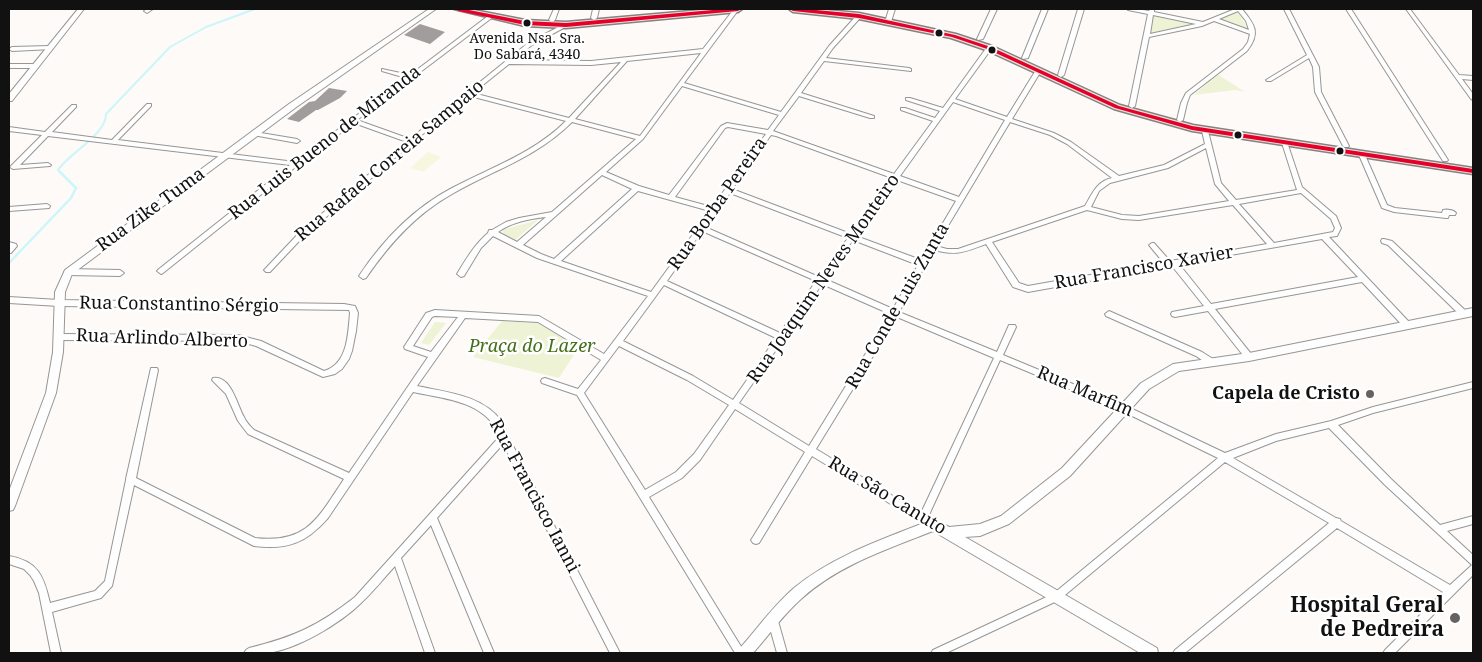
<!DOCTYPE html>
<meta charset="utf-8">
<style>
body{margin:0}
#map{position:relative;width:1482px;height:662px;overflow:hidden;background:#fdfaf7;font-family:"Noto Serif",serif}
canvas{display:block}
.frame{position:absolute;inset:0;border:10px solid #111;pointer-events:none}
</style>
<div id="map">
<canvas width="1482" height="662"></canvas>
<div class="frame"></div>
</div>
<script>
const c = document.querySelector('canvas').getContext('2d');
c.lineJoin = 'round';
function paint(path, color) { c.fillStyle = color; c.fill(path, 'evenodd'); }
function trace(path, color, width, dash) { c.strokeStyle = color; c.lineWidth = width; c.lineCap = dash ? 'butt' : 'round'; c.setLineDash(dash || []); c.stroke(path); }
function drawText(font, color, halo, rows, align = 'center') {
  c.font = font + ' "Noto Serif",serif'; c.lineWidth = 5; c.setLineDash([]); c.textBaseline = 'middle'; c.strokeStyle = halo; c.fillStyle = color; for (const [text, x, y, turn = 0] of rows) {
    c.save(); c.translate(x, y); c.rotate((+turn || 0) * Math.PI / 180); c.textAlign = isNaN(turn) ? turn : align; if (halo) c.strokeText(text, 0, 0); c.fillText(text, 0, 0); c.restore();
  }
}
paint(new Path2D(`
 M1238,11L1249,31L1217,19Z
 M1153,15L1196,24L1149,34Z
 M1217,74L1245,92L1235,90L1194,95Z
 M538,220L514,241L505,236L502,230Z
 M502,321L538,323L579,347L559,378L473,357Z
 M435,322L446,323L429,345L421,343Z`), '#eff3d5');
paint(new Path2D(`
 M428,152L441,157L423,172L410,168Z`), '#f7f7e0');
trace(new Path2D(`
 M61,173L58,170C69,153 106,135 106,114L170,47L206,27L255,9`), '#cbf6fa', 2);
trace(new Path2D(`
 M9,263L71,198L76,188L60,172`), '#cbf6fa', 2.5);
paint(new Path2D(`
 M420,24L445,32L430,44L404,35Z
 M329,88L347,91L340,98L318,110H316L299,122L287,119L309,102L315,101Z`), '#a19d9c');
const minor = new Path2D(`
 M147,9H153L147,13L144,11Z
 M554,9H559L555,20L552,22L549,20Z
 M593,9H599L597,18L594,20L591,18Z
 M734,9H739L684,83L781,112L829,46L857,15H861V17L833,48L826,58L909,68L911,69V71L824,61L801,93L874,116V118H870L799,96L773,131L894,174L933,121L901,110V108H905L935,118L940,111L906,100V98H910L943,108L987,47L989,46L992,48L955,99L1007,117L1036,70H1040L1041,71L1012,119L1054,133L1071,142L1119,176L1164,165L1205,144L1202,131L1205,129L1208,131L1221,183L1236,200L1297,190L1282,143L1283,142H1287L1302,187L1336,216L1341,228L1337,236L1329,237L1410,323L1411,325L1410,327H1404L1362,282L1215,309L1252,355L1253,357L1252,359H1246L1208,311L1175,317L1172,316L1171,314L1172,312L1204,306L1172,266L1028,292L1013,287L986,244C964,252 958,256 934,250L899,312L997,352L1009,325H1015L1016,327L1003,355L1126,406L1225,453L1276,434L1331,421L1373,407L1473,382V388L1373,413L1338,425L1391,479L1440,525L1473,516V524L1447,531L1473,555V575L1395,653H1383L1385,650L1443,592L1337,528L1185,653H1173L1175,650L1329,523L1225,462L1059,600L946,653H931L933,650L1053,594L1218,458L1120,410L1000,360L928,517L937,522L938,525L937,528L934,529L920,522L812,456L759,543L756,544L753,543L751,540L753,537L805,452L735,409L700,460L682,478L649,497L745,653H735L577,395L542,383L541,381L542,379L545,378L578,389L601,360L538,322L465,318L417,386C445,392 484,395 502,422C504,426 506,431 508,436L620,653H610L503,444L437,518L494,653H484L431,525L401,558L435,653H425L395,566C384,578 373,592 361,603C341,623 296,650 267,653C260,654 252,653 244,653L246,650L249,648C294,637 318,626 355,597L500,436C485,401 446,399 413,392L328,518C306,543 288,550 254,546L134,485L112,586L101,598L52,612L61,653H51L39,593L34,581L30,575L24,569L9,564V556C38,561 44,576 50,603L95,591L105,581L126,480V479L151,368H157L158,370L136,478L255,538C307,544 318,518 344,479L248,434L238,421L226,394L212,380L213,378C231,375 237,405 244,417C246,422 250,426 254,430L349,473L428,357L405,349L404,347L426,313L435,310L539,316L604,354L648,296L537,258L493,236L481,248L464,276L461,277L457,274C466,259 475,244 488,233L489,230H492L506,222L519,218L552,212L636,139L572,122C535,159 490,171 447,197C413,217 388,246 366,278L363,279L359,276C383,240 414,208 452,188C492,167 534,153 566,121L470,96L418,138L303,237L270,272H266L264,270L266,268L299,233L407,142L354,123L298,165L163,273L161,274L157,271L159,269L290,165L48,136L20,165L48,163L51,165L50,166L13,169L10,167L42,135L9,131V127L45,132L72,105H76V107L52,132L112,140L147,104H151V106L118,140L295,162L406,78L382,71V69L410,75L488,16L493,17L357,120L410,139L528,43L564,24L569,25L532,45L513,60L591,61L703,49ZM701,53L640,136L575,119L627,61ZM621,62L569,118L473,93L509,64L591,65ZM682,86L779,115L768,130L727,123L721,126L669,195L639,186L606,172L643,139ZM953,102L1005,120L959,197L900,176ZM1010,122L1050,135L1067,144L1112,178C1097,181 1092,194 1085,206L958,249H947L936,246ZM728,127L766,134L712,207L675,197L725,128ZM771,135L776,136L892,178L851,234L732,189ZM1206,148L1215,184L1229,201L1139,216L1122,215L1091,207L1099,191L1110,183L1168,168ZM602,175L632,189L554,259L541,254L523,245ZM897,180L956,201L921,260L856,236ZM638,191L710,211L651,292L561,261ZM730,193L848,238L819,277L705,227ZM1301,193L1331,219L1335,228L1333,232L1274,243L1239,204ZM1233,205L1267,244L1170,261L1154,243H1152L1149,245L1163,262L1028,286L1019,283L992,242L1087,210L1122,219L1139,220ZM546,217L517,242L498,232C512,222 529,219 546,217ZM702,231L816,281L780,333L667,281ZM1322,239L1358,277L1211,304L1179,264ZM853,240L918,265L893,309L825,279ZM822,284L890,314L809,446L739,403ZM664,285L776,338L733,400L693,376L623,341ZM435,316L458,317L431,352L413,346L432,317ZM897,317L994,358L921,513L816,449ZM619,346L687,380L729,405L694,454L676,472L645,490L584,393ZM1329,428L1385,485L1472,565L1450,585L1341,521L1340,519L1336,518L1233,458L1276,441Z
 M991,9H997L983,39L978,40L977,39Z
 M1042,9H1048L1028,58L1023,59L1022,58Z
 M1078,9H1084L1064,75L1061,77L1059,76L1058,75Z
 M1128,9H1137L1149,11L1150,9H1154V12L1203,22L1235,9H1242C1255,25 1261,33 1247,51L1190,95L1187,103L1183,120L1180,122L1177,120L1181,103L1186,93L1243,49L1248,42L1250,34L1214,21L1202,26L1149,37L1135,106L1132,108L1129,106L1148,14L1128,10ZM1238,11L1246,21L1249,30L1219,19ZM1153,15L1196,24L1150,34Z
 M1284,9H1289L1319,67L1321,92L1349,146L1348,147H1344L1343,146L1315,92L1313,67L1309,58L1271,81H1267L1266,80L1307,55Z
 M1346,9H1351L1448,160L1447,161H1443Z
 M1406,9H1410L1459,75L1473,76V80L1462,79L1473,94V100L1471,99Z
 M50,46L53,48L52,49L12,51L9,49L12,47Z
 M9,64H36L39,66L36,68H9Z
 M255,132L297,139L300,141L297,143L253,135L252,134Z
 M1362,153L1365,155L1387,205L1395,208L1442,213L1443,210C1447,209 1454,210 1456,213L1455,215H1449L1448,218H1446L1394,212L1382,208L1359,155Z
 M47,204L50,206L49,208L9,211V207Z
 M1382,239H1384L1392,241L1467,312L1468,314L1467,316H1461L1388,245L1382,243L1381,241Z
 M9,242L16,244L17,246L11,253H9Z
 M68,269L120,270L124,273L120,276L68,275L64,272Z
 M9,297L59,300L344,304L355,306L358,313L356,331L352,351L349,359L342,369L335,374L323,377L256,346L238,341L58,340L55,339L54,337L55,335L58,334L238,335L261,341L324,371C348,364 348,334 350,313L349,310L59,306L9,303Z
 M1109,311L1202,352L1213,359L1214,361L1213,363C1207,365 1201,359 1196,356L1106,316L1105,314Z
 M773,616L776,618L778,621L787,653H777L768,621L770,618Z`);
const tertiary = new Path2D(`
 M78,9H84L12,101H9V94Z
 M429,9H436L295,108L72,274L65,292L63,352L56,393L15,506L13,510L9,511V491L46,393L53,352L55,292L65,270L289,104Z
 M889,9H895L891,22L888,24L885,22Z
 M1473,308V316L1249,361L1179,371L1149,389L1070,476L1009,524L980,536L965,537L1157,648L1158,653H1140L933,531C888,549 838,565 801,599C783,615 769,635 753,653H739L740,648C758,628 773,606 794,588C834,555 886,538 934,519L949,527L980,524L1001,516L1062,468L1141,383L1173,364L1249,353Z`);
const primary = new Path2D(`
 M454,9H469L525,20L566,22L713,9H742L738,12L566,28L525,26Z
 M789,9H815L859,13L956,34L992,46L1120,105L1193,125L1473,168V174L1192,131L1114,109L986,50L951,38L859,19L793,12Z`);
trace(minor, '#979695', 2);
trace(tertiary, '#979695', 2);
trace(primary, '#858382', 3);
paint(minor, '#fffefe');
paint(tertiary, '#fffefe');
paint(primary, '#eee3da');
paint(new Path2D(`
 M456,9H464L525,21L566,23L724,9H741L738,11L566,27L525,25L458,11Z
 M790,9H805L859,14L955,35L991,47L1119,106L1192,126L1473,169V173L1192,130L1115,108L987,49L952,37L859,18L793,11Z`), '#e4002b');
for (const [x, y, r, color] of [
 [527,23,4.5,"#111"],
 [939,33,4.5,"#111"],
 [992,50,4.5,"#111"],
 [1238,135,4.5,"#111"],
 [1340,151,4.5,"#111"],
 [1370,394,5,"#646362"],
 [1455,618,6,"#646362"]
]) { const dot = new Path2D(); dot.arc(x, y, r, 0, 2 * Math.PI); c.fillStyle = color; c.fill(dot); trace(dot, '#fff', 2); }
drawText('14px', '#111', '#fff', [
 ["Avenida Nsa. Sra.",527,39],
 ["Do Sabará, 4340",527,55]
]);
drawText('18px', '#111', '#fff', [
 ["Rua Luis Bueno de Miranda",325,143,-38],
 ["Rua Rafael Correia Sampaio",390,161,-40],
 ["Rua Borba Pereira",718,204,-55],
 ["Rua Zike Tuma",151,210,-36],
 ["Rua Francisco Xavier",1144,268,-10],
 ["Rua Joaquim Neves Monteiro",824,279,-55],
 ["Rua Constantino Sérgio",179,305,1],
 ["Rua Conde Luis Zunta",898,306,-60],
 ["Rua Arlindo Alberto",162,339,2],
 ["Rua Marfim",1085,392,23],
 ["Rua Francisco Ianni",534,496,62],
 ["Rua São Canuto",887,496,31]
]);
drawText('italic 18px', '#456f1a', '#fff', [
 ["Praça do Lazer",532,347]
]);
drawText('bold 18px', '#111', '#fff', [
 ["Capela de Cristo",1360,394]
], 'right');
drawText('bold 21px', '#111', '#fff', [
 ["Hospital Geral",1444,606],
 ["de Pedreira",1444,630]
], 'right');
</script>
